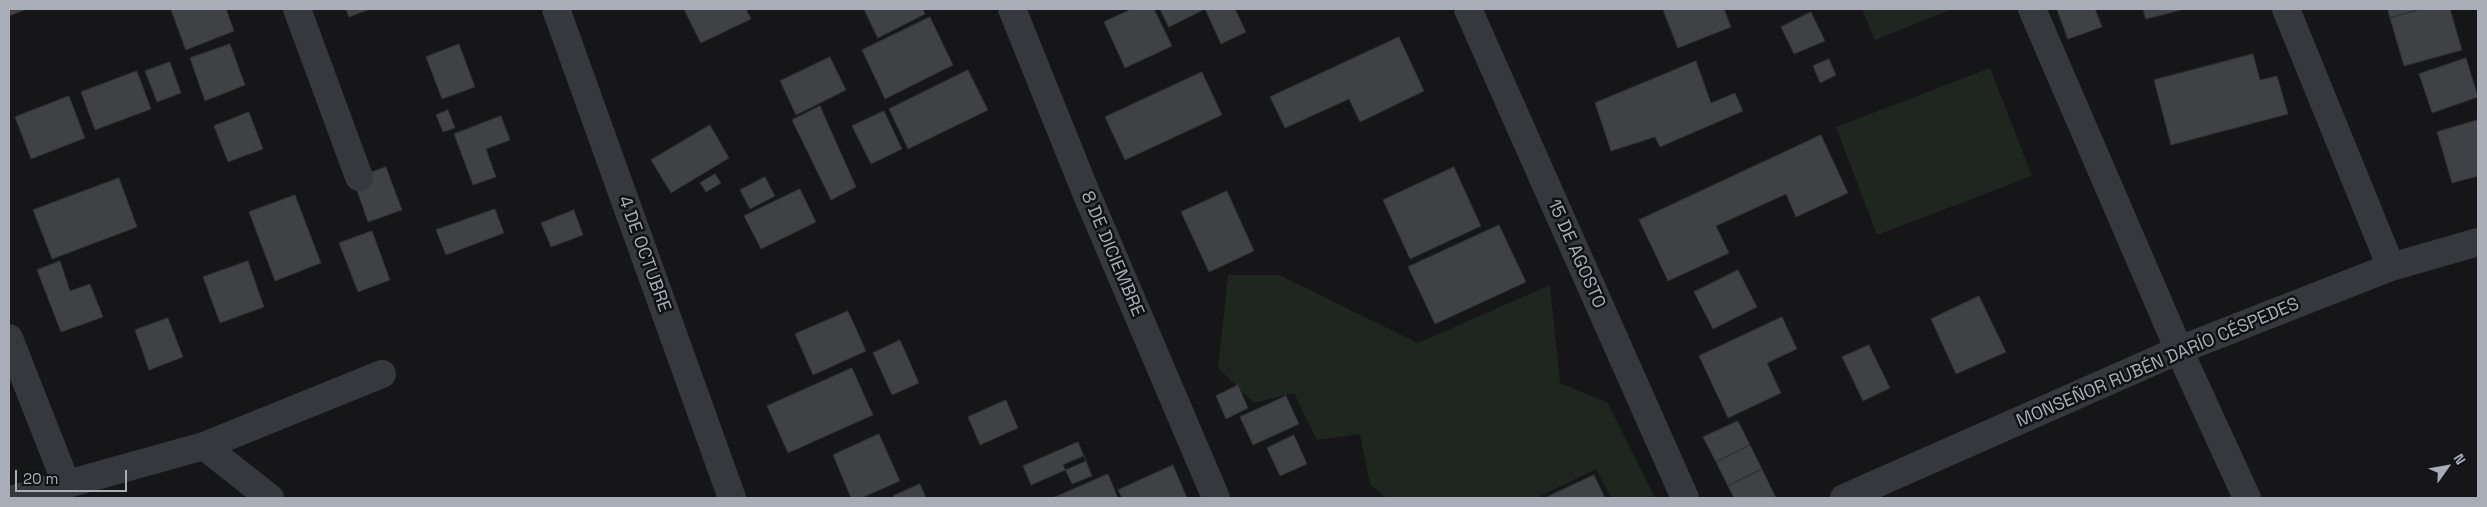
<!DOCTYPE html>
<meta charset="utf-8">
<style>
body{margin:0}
#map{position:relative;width:2487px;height:507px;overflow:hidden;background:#161618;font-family:"Space Grotesk",sans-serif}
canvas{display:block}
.frame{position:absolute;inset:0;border:10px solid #a8adb8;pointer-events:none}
.north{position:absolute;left:2422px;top:442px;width:50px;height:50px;-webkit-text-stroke:4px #111113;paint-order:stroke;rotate:58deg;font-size:14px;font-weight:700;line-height:20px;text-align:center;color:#a8adb8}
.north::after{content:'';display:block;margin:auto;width:18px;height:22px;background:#a8adb8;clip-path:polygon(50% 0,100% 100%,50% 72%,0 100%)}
.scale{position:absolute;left:15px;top:470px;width:112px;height:22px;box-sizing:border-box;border:2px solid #a8adb8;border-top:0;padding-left:6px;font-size:15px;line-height:18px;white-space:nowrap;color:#a8adb8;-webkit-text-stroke:4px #111113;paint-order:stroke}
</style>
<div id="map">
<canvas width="2487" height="507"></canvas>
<div class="frame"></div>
<div class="north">N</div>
<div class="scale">20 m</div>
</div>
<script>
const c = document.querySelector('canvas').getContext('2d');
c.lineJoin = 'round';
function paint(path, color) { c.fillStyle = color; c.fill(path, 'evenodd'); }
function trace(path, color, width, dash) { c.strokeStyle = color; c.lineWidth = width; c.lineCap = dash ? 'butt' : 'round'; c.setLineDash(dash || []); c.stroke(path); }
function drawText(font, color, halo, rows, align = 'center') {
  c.font = font + ' "Space Grotesk",sans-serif'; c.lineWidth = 5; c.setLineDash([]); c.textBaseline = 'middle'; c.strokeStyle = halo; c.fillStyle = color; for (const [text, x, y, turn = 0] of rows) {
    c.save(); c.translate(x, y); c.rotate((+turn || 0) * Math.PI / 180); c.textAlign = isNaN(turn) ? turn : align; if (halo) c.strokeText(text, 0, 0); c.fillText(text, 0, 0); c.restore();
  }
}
paint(new Path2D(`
 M1862,9H1952L1875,40Z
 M1990,68L2032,176L1877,235L1836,127Z
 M1228,275H1279L1418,343L1550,285L1560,383L1608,403L1655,498H1611L1596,469L1536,498H1386L1370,484L1360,434L1317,440L1294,393L1254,403L1218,368Z`), '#1e261f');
const building = new Path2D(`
 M9,9H27L9,16Z
 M171,9H226L234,31L186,50Z
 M346,9H370L349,17Z
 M684,9H746L751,19L701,43Z
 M864,9H923L925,14L878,38Z
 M1132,9H1154L1172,46L1125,68L1104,22Z
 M1160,9H1235L1246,32L1221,44L1205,9L1169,27Z
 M1663,9H1724L1731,27L1678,48Z
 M2057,9H2095L2102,27L2068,39Z
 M2143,9H2185L2146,19Z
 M2388,9H2421L2390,18Z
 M2421,9H2450L2462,50L2404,66L2390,18Z
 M1811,12L1825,41L1794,54L1781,27Z
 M930,17L953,65L885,99L862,50Z
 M1399,37L1424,91L1360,122L1349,99L1285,128L1270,97Z
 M230,44L245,85L205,101L190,58Z
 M459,44L475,87L442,99L426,57Z
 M2253,54L2260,80L2277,76L2288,114L2171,145L2154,80Z
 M830,57L846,90L796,115L780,81Z
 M2466,58L2478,97L2432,113L2419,74Z
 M1829,59L1836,75L1820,83L1813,66Z
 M1696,61L1711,103L1735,93L1743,111L1660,147L1655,137L1611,151L1595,103Z
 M170,62L181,93L157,102L145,71Z
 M968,70L988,110L908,149L889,109Z
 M137,71L151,109L95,130L81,92Z
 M1202,72L1222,115L1125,160L1105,117Z
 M69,96L85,138L31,159L15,117Z
 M820,106L856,187L831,200L792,120Z
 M448,110L455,128L443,132L436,115Z
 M884,111L902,149L871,164L852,126Z
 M249,112L263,149L228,162L214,126Z
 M501,116L510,140L486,149L496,177L473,185L454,134Z
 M2478,120V176L2452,183L2437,132Z
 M710,125L729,158L671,193L651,160Z
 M1821,135L1848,193L1796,217L1786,194L1716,226L1729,253L1668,281L1639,220Z
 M386,167L402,210L368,222L353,179Z
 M1454,167L1481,226L1410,259L1383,200Z
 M715,174L721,183L706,192L700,183Z
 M765,177L775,196L750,209L740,190Z
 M119,178L137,227L52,259L33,210Z
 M800,189L816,222L761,249L744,216Z
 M1227,191L1254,251L1209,272L1181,212Z
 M295,195L321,263L275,281L249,212Z
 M495,209L504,233L446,255L436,230Z
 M574,210L583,235L551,247L541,223Z
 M1499,225L1526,282L1435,324L1408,267Z
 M372,231L390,280L358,292L339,243Z
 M60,261L70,291L90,284L103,317L61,332L37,270Z
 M248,261L264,307L220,323L203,277Z
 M1738,270L1757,307L1713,329L1694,292Z
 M1979,296L2006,352L1956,374L1931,319Z
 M848,311L866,351L813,375L795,334Z
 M1782,317L1797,349L1767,363L1781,393L1728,418L1699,356Z
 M168,318L183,357L149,370L135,330Z
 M900,340L919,383L892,395L873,353Z
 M1869,345L1890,388L1863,401L1842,357Z
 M852,368L873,415L788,453L767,406Z
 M1238,385L1248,408L1226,419L1216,396Z
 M1286,396L1299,424L1253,445L1240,417Z
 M1006,400L1018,428L980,445L968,417Z
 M1738,421L1750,445L1716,462L1703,437Z
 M879,434L900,481L861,498H851L833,455Z
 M1294,435L1307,464L1280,476L1267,448Z
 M1078,442L1086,461L1031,485L1023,466Z
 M1750,445L1762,469L1728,486L1716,462Z
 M1084,456L1092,476L1072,484L1063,465Z
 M1173,465L1187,498H1122L1118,490Z
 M1762,469L1776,498H1734L1728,486Z
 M1108,474L1118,498H1053Z
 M1594,475L1605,498H1548L1547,497Z
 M920,484L926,498H894L893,496Z`);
paint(building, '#404145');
trace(building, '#303034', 1);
trace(new Path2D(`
 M297,9L359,177
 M556,9L732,498
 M1012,9L1087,195L1216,498
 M1468,9L1685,498
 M2032,9L2179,350L2247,498
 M2286,9L2391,267
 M9,338L66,483
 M204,446L270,498
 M17,498L204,446L382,374
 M1844,498L2179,350L2391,267L2478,242`), '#37383d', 28);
drawText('18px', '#a8adb8', '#111113', [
 ["4 DE OCTUBRE",644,254,70],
 ["8 DE DICIEMBRE",1112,254,67],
 ["15 DE AGOSTO",1576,254,66],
 ["MONSEÑOR RUBÉN DARÍO CÉSPEDES",2158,363,-23]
]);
</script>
